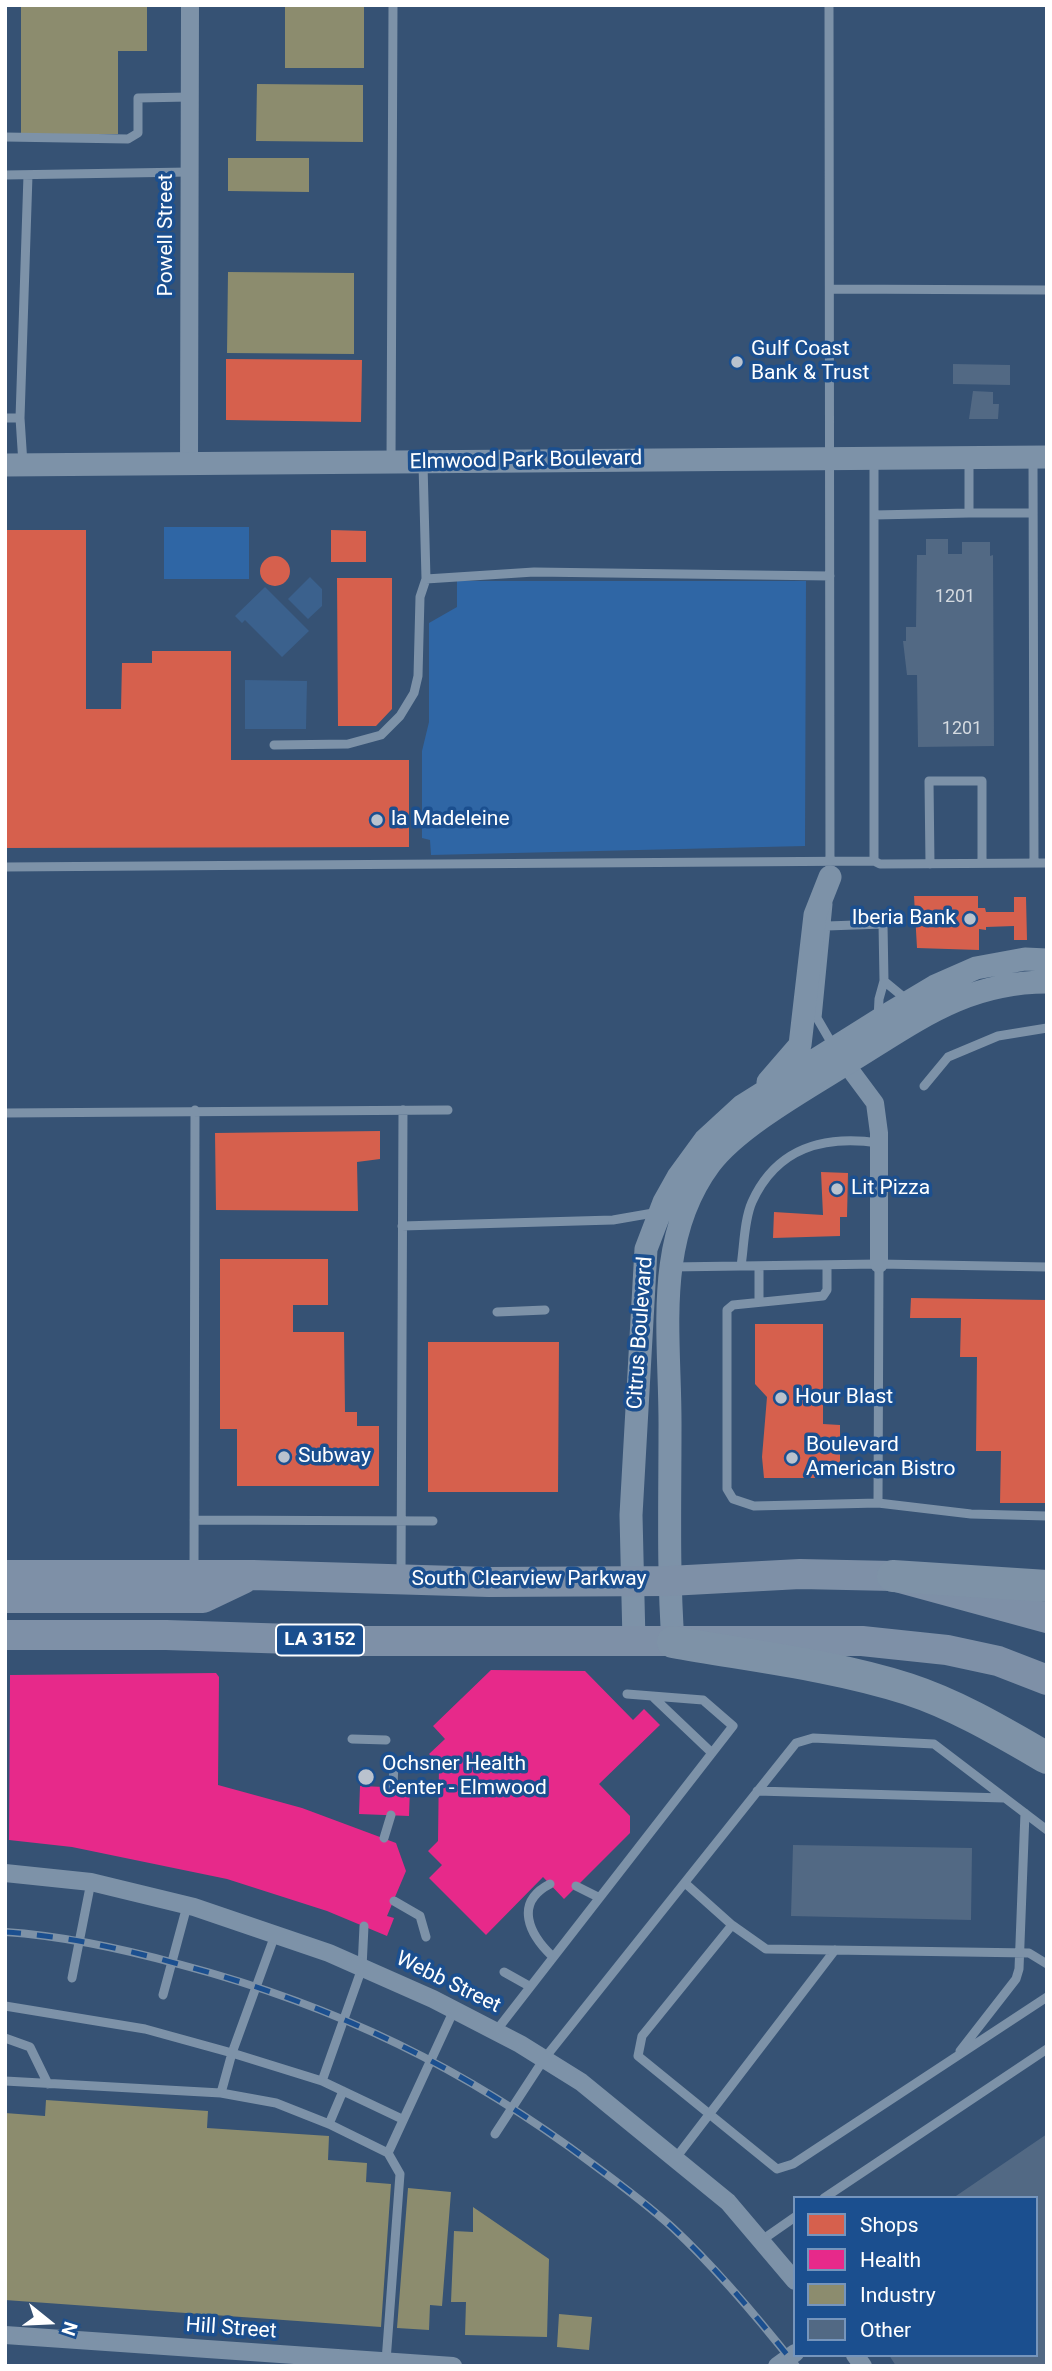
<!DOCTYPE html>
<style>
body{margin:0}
#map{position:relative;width:1052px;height:2371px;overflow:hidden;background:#365274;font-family:Roboto,sans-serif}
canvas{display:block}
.frame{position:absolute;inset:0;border:7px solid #fff;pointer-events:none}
.legend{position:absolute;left:793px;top:2196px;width:245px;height:161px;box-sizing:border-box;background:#1b4f8f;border:2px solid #7695bc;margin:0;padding:9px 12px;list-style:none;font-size:21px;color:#fff}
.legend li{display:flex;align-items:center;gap:14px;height:35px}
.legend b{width:35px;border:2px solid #7695bc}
.north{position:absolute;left:14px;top:2287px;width:70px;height:70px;-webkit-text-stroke:5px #1b4f8f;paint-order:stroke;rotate:108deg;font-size:19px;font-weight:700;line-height:28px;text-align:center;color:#fff}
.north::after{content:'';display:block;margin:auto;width:24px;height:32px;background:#fff;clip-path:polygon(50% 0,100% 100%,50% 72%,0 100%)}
</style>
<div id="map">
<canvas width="1052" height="2371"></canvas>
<div class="frame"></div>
<ul class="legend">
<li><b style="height:19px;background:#d6604d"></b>Shops</li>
<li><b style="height:19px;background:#e7298a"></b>Health</li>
<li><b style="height:19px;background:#8c8c6e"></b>Industry</li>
<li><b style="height:19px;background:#526984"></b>Other</li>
</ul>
<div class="north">N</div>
</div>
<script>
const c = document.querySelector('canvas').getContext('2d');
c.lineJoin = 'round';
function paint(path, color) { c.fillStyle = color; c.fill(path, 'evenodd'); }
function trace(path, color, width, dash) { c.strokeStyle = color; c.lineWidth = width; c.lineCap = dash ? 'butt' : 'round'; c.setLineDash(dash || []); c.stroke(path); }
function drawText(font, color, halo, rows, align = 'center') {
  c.font = font + ' Roboto,sans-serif'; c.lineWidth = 7; c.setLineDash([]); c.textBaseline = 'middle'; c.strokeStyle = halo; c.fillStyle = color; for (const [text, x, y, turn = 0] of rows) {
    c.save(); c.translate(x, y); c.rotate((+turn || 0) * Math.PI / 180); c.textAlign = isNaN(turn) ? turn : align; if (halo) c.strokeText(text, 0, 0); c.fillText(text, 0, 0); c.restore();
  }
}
paint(new Path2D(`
 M164,527H249V579H164Z
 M457,581H806L805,846L431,855L430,840L422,838V751L429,722V623L457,607Z`), '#2f66a5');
paint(new Path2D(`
 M310,577L322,589V606L308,619L288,599Z
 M265,587L309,631L282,657L245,620L242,623L235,616Z
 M245,680L307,681L306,729H245Z`), '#3b618d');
paint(new Path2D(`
 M226,359L362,360L361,422L226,420Z
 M5,530H86V709H121L122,663H152V651H231V760H409V847L5,848Z
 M331,530L366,531V562H331Z
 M260 571a15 15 0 1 1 30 0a15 15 0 1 1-30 0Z
 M337,578H392V709L376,726H338Z
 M914,896H978V908H985L986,912H1014V897H1026L1027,940H1014V926L986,927V930L979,929V950L917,948Z
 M380,1131V1159L357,1162L358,1211L216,1210L215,1133Z
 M821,1172L848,1173L847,1217H840V1236L773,1238L774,1212L823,1215Z
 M220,1259H328V1305H293V1332H344L345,1412H357V1426H379V1486H237V1429H220Z
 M911,1298L1047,1300V1503H1000L1001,1451H976L977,1357H960L961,1318H910Z
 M755,1324H823V1424L840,1425V1470H834V1478H764L762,1457L767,1397L755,1384Z
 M428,1342H559L558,1492H428Z`), '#d6604d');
paint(new Path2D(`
 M491,1670L585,1671L633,1720L644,1709L660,1725L599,1784L630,1816V1833L564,1899L543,1877L486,1935L429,1878L442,1865L428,1851L438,1841L439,1764L429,1754L445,1739L433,1726Z
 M216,1673L219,1677L218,1785L302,1808L396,1843L406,1871L387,1916L394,1918L387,1936L327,1911L227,1879L72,1847L9,1840L10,1675Z
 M360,1786L410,1788L409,1816L359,1814Z`), '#e7298a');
paint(new Path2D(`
 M21,5H147V51H118V134H21Z
 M285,5H364V68H285Z
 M257,84L363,85V142L256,141Z
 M228,158H309V192L228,191Z
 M228,272L354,273V354L227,353Z
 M46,2100L208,2111L207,2128L329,2136L328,2160L367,2163L366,2182L391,2184L381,2327L5,2300V2113L45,2116Z
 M408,2188L451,2192L442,2306L430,2305L429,2330L397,2328Z
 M473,2207L549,2259L547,2337L465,2335L466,2302H451L454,2231L473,2232Z
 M559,2314L592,2317L589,2350L557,2347Z`), '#8c8c6e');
paint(new Path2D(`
 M953,364L1010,365V385L953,384Z
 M973,391L993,392V404H999L998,419H969Z
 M926,539H948V554H962V542H990V556L993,555L994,746L918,747L917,675H907L903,641H906V627H916L917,555H926Z
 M793,1845L972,1848L971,1920L791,1916Z
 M1047,2134V2366H896L889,2355H1036V2198H953Z`), '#526984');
trace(new Path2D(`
 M829,5L830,876
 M5,137L128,139L138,133V98L189,97
 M5,175L189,172
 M830,289L1047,290
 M5,418H20L23,464
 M20,418L28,175
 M874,459V861L880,864L1047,863
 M969,459V513H1033
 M1033,459L1034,863
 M391,461L393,5
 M874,515L969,513
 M426,579L534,572L830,576
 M274,745L348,744L381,735L400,716L414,693L418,676L420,597L426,579L423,464
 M930,864L929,781H982V863
 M5,867L874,861
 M828,904L817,1018L835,1049
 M827,926L883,924L884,981L879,999L878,1019
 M884,981L907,1000
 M924,1086L948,1057L998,1036L1047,1028
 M5,1113L448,1110
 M402,1226L613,1220L659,1212
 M879,1264L878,1503L971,1514L1047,1516
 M827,1265V1290L823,1296L733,1305L727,1310V1489L733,1499L754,1506L878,1503
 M741,1266C744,1247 744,1220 752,1202C777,1147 824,1135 879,1143
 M759,1266V1301
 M671,1267L879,1264L1047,1267
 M497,1312L545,1310
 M194,1520L433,1521
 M194,1570L195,1110
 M401,1574L403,1110
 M652,1696L712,1753
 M352,1739L386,1740
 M393,1787L394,1761
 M757,1791L1004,1798
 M384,1838L391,1815
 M685,1883L732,1925L642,2036L638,2056L777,2169L793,2164L1047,1997
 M550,1884C513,1903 530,1935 552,1956
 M576,1886L598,1897
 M394,1901L420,1916L426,1937
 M732,1925L766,1949L1029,1953L1047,1964
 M504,1972L529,1986
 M72,1978L91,1882
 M163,1995L187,1906
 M5,2006L145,2029L232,2053L322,2081L402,2119
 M496,2031L733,1726L703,1700L627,1694
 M5,2038L30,2047L48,2084
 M960,2051L1016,1979L1019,1969L1025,1813
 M5,2081L221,2093L276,2103L329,2124L388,2153L454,2010
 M322,2081L362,1968L364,1926
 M221,2093L232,2053L275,1935
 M329,2124L343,2091
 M495,2134L544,2059L796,1743L813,1738L934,1744L1047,1830
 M675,2159L835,1950
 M824,2198L1047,2049
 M762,2240L795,2217
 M386,2361L400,2174L388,2153`), '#7d92a8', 9);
trace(new Path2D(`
 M189,465L190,5
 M846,1064L875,1103L879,1133V1264
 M5,1873L91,1882L194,1907L329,1953L433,1999L520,2044L581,2082L728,2202L795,2281
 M5,2335L453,2366
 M855,2355L863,2366
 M777,2366L795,2353`), '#7d92a8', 18);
trace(new Path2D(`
 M5,465L1047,457
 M768,1082L800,1045L815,915L830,877
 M634,1641L631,1515L646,1249L664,1202L678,1177L705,1140L742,1106L890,1013L935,986L976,968L1025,959L1047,960
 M673,1642C668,1571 670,1501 670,1430C671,1340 652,1242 710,1164C738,1126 813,1085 854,1059C919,1019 967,982 1047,982`), '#7d92a8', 23);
trace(new Path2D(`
 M5,1575H253L489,1582L669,1581L800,1574L893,1576L1047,1618
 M5,1598H203L243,1579
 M5,1635H166L356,1641H862L947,1650L998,1661L1047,1680`), '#7e90a7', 30);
trace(new Path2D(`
 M893,1576L1047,1586
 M673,1642C751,1656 833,1665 908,1689C957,1705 1002,1732 1047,1758`), '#7e92a7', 32);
const rail = new Path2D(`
 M5,1932C66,1936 124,1949 182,1965C337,2006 465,2068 594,2165C621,2185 648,2205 673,2228C718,2270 758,2318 796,2366`);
trace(rail, '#7e92a7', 8);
trace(rail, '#1b4f8f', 5, [16]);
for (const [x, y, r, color] of [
 [737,362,7,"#b9c2ce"],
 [377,820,7,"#b9c2ce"],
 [970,919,7,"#b9c2ce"],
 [837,1189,7,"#b9c2ce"],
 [781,1398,7,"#b9c2ce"],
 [284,1457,7,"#b9c2ce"],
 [792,1458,7,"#b9c2ce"],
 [366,1777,9,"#b9c2ce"]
]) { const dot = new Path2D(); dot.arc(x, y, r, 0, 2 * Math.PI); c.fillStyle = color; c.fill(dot); trace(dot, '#1b4f8f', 2.5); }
drawText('18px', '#d4dae0', null, [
 ["1201",955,597],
 ["1201",962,729]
]);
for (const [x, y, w] of [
 [320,1640,88]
]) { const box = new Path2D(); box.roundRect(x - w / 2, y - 15.5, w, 31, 5); c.fillStyle = '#1b4f8f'; c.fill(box); trace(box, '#fff', 2); }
drawText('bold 19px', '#fff', null, [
 ["LA 3152",320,1640]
]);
drawText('21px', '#fff', '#1b4f8f', [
 ["Powell Street",167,235,-90],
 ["Elmwood Park Boulevard",526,461,-1],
 ["Citrus Boulevard",641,1333,-86],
 ["South Clearview Parkway",529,1580],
 ["Webb Street",448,1983,26],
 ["Hill Street",231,2329,4]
]);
drawText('21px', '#fff', '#1b4f8f', [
 ["Gulf Coast",751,350],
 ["Bank & Trust",751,374],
 ["la Madeleine",391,820],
 ["Iberia Bank",956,919,"right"],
 ["Lit Pizza",851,1189],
 ["Hour Blast",795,1398],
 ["Boulevard",806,1446],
 ["American Bistro",806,1470],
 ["Subway",298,1457],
 ["Ochsner Health",382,1765],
 ["Center - Elmwood",382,1789]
], 'left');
</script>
